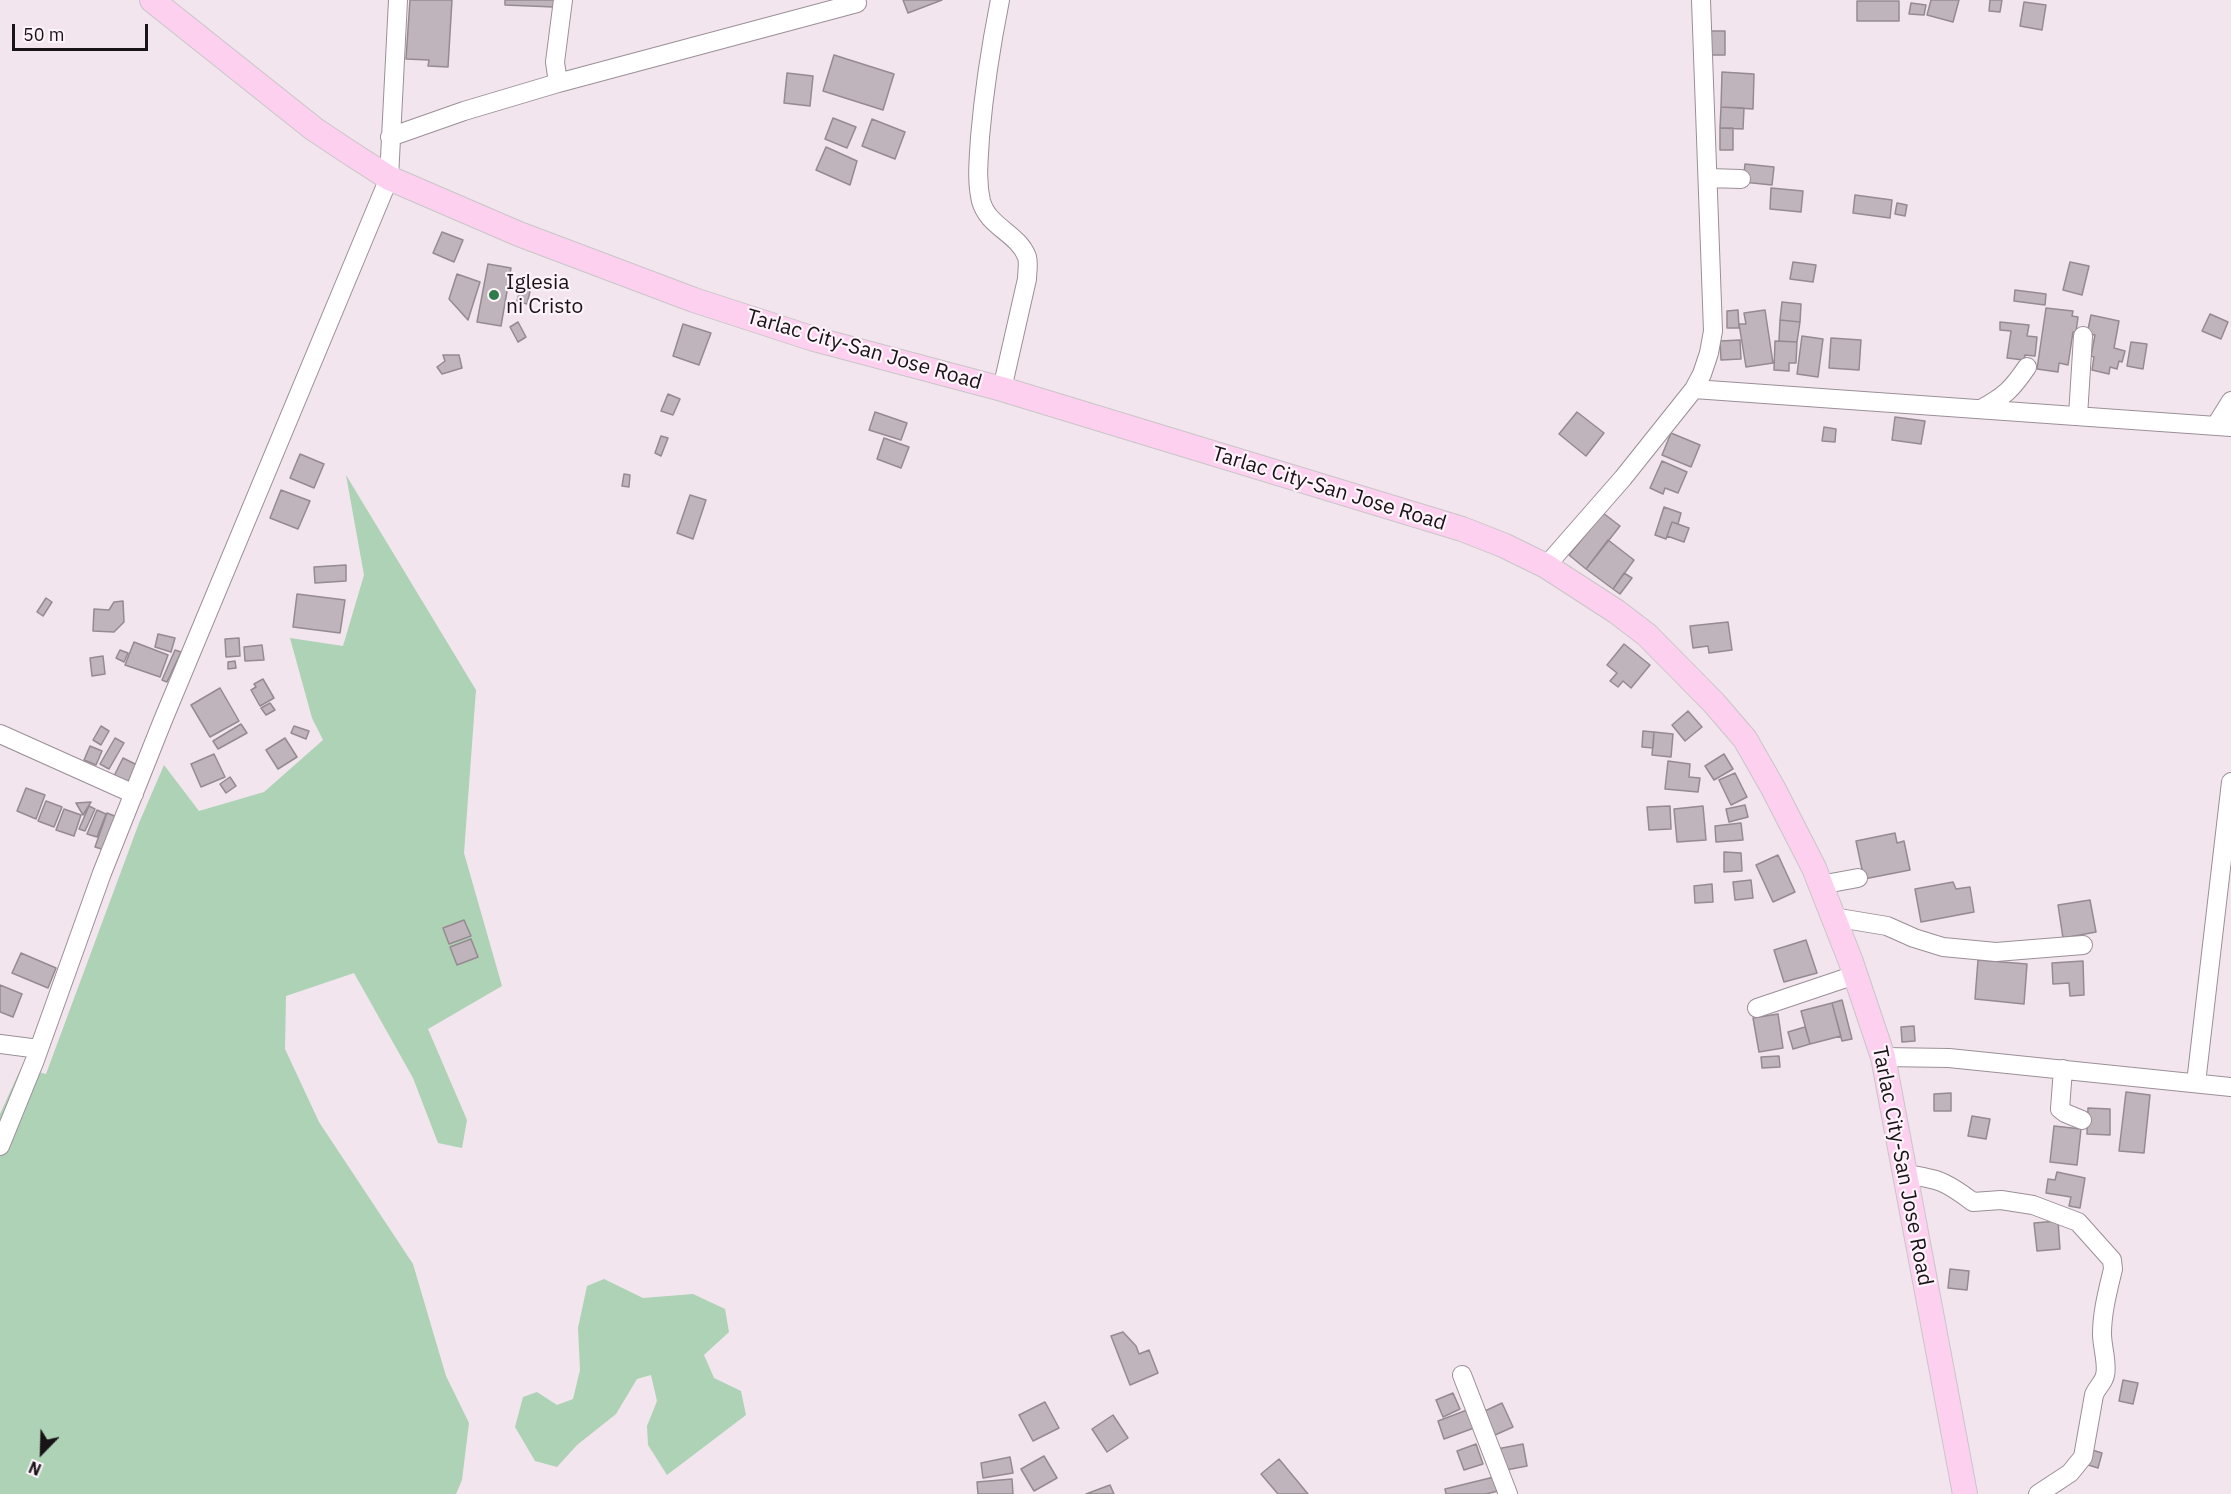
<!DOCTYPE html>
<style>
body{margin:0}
#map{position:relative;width:2231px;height:1494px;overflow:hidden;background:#f2e5ee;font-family:"IBM Plex Sans",sans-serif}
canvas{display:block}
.north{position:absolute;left:12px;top:1422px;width:60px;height:60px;-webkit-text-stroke:4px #fef3fa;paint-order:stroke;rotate:203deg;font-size:16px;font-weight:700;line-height:24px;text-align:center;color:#181316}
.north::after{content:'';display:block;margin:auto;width:21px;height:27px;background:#181316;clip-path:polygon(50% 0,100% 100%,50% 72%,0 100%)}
.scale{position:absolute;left:12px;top:24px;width:136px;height:27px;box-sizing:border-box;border:3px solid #181316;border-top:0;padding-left:8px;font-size:18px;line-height:21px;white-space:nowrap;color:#181316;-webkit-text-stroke:4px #fef3fa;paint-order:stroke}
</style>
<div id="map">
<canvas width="2231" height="1494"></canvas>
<div class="north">N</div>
<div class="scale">50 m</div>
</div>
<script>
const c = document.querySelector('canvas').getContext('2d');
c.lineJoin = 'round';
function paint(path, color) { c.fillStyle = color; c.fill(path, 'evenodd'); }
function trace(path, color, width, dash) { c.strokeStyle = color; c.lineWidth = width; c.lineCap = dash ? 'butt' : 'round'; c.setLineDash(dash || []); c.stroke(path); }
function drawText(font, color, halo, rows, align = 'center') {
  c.font = font + ' "IBM Plex Sans",sans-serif'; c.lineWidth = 4.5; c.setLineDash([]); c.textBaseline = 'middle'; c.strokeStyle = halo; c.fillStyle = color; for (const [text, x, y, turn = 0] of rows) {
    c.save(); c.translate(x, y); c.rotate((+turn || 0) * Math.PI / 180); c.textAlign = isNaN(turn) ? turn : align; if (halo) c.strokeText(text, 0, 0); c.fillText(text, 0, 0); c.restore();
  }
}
paint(new Path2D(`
 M346,475L476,690L464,853L502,986L428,1029L467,1120L462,1148L438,1143L413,1078L354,973L286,996L285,1049L319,1122L413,1264L446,1376L469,1423L462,1480L456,1494H0V1114L21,1068L46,1074L139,823L164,765L199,811L264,792L323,740L312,718L290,638L343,646L364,575Z
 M604,1279L643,1298L693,1294L725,1309L729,1332L704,1355L714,1378L741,1391L746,1415L667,1475L648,1445L647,1426L657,1401L651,1375L637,1379L616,1414L577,1445L557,1467L535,1461L515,1427L523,1397L537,1392L557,1405L573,1399L580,1370L578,1328L587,1286Z`), '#add2b5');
const building = new Path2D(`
 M410,0H452L448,67L428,66L429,60L406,59Z
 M505,0H554V7L505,5Z
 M903,0H942L908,13Z
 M1931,0H1959L1953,22L1927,15Z
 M1990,0H2002L2000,12L1989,11Z
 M1857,1H1899V21H1857Z
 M2024,2L2046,5L2042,30L2020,26Z
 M1911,3L1926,5L1924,15L1909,14Z
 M1709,31H1725V55H1709Z
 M834,55L894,74L883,110L823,91Z
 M1722,72L1754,74L1753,109L1721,107Z
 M787,73L813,76L810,106L784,103Z
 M1721,107L1744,108L1743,129L1720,128Z
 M833,118L856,127L847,148L825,139Z
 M872,119L905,132L895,159L862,146Z
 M1720,128H1733V150H1720Z
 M826,147L857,161L850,185L816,170Z
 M1745,164L1774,167L1772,185L1743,182Z
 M1771,188L1803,191L1801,212L1770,209Z
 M1855,195L1892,200L1890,218L1853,213Z
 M1897,203L1907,205L1905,216L1895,214Z
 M442,232L463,240L454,262L433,253Z
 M1793,262L1816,265L1813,282L1790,279Z
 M2070,262L2089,266L2082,295L2063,290Z
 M488,264L511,268L501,326L477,322Z
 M457,274L480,282L468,320L449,299Z
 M523,280L532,283L527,304L517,301Z
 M2015,290L2046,294L2045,305L2014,301Z
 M1782,302L1801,304L1800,322L1780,320Z
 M2046,308L2073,311L2072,316L2078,317L2076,332H2073L2068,365L2059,363L2058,372L2037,369Z
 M1738,310L1739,328H1727V311Z
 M1765,310L1773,363L1746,367L1739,324H1746L1744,313Z
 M2210,314L2228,322L2221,339L2202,331Z
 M2091,315L2119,321L2114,348L2125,351L2122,362L2119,361L2117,369L2110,367L2109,374L2092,370L2094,357L2091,356L2095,335L2087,334Z
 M1780,320L1800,322L1797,342L1779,341Z
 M518,322L526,337L518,342L510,327Z
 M2000,322L2029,325L2027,336L2037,337L2035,356L2025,355L2024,360L2007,358L2011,331L2000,330Z
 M683,324L711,333L699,365L673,356Z
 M1802,336L1823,339L1818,377L1797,374Z
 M1831,338L1861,340L1859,370L1829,368Z
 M1740,340L1741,359L1721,360L1720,341Z
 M1775,341L1797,342L1796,363H1789V371L1774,370Z
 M2131,342L2147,344L2143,369L2127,366Z
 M443,355H459L462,368L442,374L437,367L445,361Z
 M668,394L680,399L673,415L661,411Z
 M875,412L907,423L901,440L869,430Z
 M1577,412L1604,433L1586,456L1559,434Z
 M1895,417L1925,421L1921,444L1892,440Z
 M1824,427L1836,429L1835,442L1822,441Z
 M1671,433L1700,445L1691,467L1662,455Z
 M661,436L668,438L661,456L655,453Z
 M884,438L909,447L901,468L877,459Z
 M300,454L324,464L314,488L290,478Z
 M1662,461L1687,472L1678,493L1665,488L1663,494L1650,488Z
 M624,474L630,475L629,487L622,486Z
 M281,490L310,501L298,529L270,518Z
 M690,495L706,500L693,539L677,533Z
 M1664,507L1681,513L1678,524L1672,522L1666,539L1655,535Z
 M1603,513L1620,526L1586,569L1569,555Z
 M1672,522L1689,528L1684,542L1667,536Z
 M1608,540L1634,560L1613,589L1586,569Z
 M346,565V581L315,583L314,567Z
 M1624,573L1632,578L1620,594L1613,589Z
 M297,594L345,600L340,633L293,627Z
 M46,598L52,602L43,616L37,612Z
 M123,601L124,622L114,632L93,631L94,609L109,610L114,602Z
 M1728,622L1732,650L1709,653L1708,646L1693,648L1690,626Z
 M158,634L175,638L171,652L155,647Z
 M239,638L240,656L226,657L225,639Z
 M134,642L168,655L160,677L125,665Z
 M1624,644L1650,665L1631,688L1623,681L1618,687L1610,681L1617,673L1607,665Z
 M262,645L264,660L245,661L244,647Z
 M120,650L128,653L124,662L116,658Z
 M175,650L181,652L167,682L162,680Z
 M103,656L105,674L92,676L90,658Z
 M235,661L236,668L228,669V662Z
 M263,679L274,698L260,706L251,690L256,687L254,684Z
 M220,688L239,721L210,737L191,705Z
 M270,703L275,710L266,715L261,708Z
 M1688,711L1702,727L1685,741L1672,725Z
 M241,724L247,733L218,749L213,741Z
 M101,726L109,731L101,745L93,740Z
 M294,726L309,731L306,739L291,733Z
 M1643,731L1654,732L1653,748L1642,747Z
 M1654,732L1673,734L1671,757L1652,755Z
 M115,738L124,743L109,769L100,764Z
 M285,738L297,757L278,769L266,750Z
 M90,746L102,751L96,765L84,760Z
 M214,754L225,777L201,787L191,764Z
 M1724,754L1733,769L1714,780L1705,766Z
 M123,758L137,765L128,782L114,776Z
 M1668,761L1690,764L1689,777L1700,778L1698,792L1665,789Z
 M1735,773L1747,797L1731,805L1719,780Z
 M230,777L236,786L226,793L220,784Z
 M26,788L45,795L36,819L17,811Z
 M46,801L62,807L54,827L38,821Z
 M91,802L83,815L76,803Z
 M1745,805L1748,817L1729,822L1726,809Z
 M89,806L95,809L85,831L79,829Z
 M1670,806L1671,829L1649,830L1647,807Z
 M1703,806L1706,840L1677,842L1674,809Z
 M64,809L81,815L74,836L56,830Z
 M97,810L106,814L97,837L87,834Z
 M107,813L117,817L105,850L95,847Z
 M1741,823L1743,840L1716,842L1715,826Z
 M1895,833L1897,843L1904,841L1910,870L1864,879L1856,841Z
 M1724,852L1741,853L1742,871L1724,872Z
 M1778,855L1795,892L1773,902L1756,865Z
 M1751,880L1753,898L1735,900L1733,882Z
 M1953,882L1956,889L1970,887L1974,912L1921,922L1915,889Z
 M1712,884L1713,902L1695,903L1694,886Z
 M2090,900L2096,932L2063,938L2058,905Z
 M464,920L471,936L449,944L443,928Z
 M471,939L478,957L457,965L450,947Z
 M1806,940L1817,973L1784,982L1774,950Z
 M21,953L56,968L48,988L12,973Z
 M1978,960L2027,964L2024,1004L1975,999Z
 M2083,961L2084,995L2070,996L2069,983L2053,984L2052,963Z
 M0,985L22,994L13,1017L0,1012Z
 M1842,1000L1852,1039L1842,1041L1832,1003Z
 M1832,1003L1841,1036L1810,1044L1801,1011Z
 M1778,1014L1783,1048L1759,1052L1753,1018Z
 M1914,1026L1915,1041L1902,1042L1901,1027Z
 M1805,1027L1810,1044L1793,1049L1788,1032Z
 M1779,1056L1780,1067L1762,1068L1761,1057Z
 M2126,1092L2150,1095L2144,1153L2119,1151Z
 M1951,1093V1111H1934V1094Z
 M2088,1108L2110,1109V1135L2087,1134Z
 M1972,1116L1990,1119L1986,1139L1968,1136Z
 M2054,1126L2081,1129L2077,1165L2050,1162Z
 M2057,1172L2085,1178L2080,1208L2069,1206L2071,1197L2046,1193L2048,1179L2055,1180Z
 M2058,1221L2060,1249L2037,1251L2034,1223Z
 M1950,1269L1969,1271L1967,1290L1948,1288Z
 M1123,1332L1136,1346L1139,1354L1149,1350L1158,1373L1130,1385L1111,1336Z
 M2123,1380L2138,1383L2133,1404L2119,1401Z
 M1453,1393L1460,1409L1443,1417L1436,1400Z
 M1045,1402L1059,1428L1033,1441L1019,1415Z
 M1502,1403L1513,1427L1495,1435L1485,1411Z
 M1467,1410L1474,1428L1444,1439L1438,1421Z
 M1113,1415L1128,1438L1107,1452L1092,1429Z
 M1476,1444L1483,1464L1464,1470L1457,1451Z
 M1523,1444L1527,1466L1501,1471L1497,1449Z
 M2089,1449L2102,1453L2098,1468L2085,1464Z
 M1044,1456L1057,1478L1034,1491L1021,1469Z
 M1010,1457L1013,1473L983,1478L981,1463Z
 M1279,1459L1308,1494H1278L1261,1474Z
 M1494,1477L1498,1491L1486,1494H1446L1445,1489Z
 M1012,1479L1013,1494H978L977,1482Z
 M1110,1485L1114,1494H1086Z`);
paint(building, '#c0b4bc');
trace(building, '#968a91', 1.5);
const minor = new Path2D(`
 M1000,0C991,45 984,91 980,137C979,158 976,179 981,201C988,227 1018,233 1027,257C1029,264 1027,272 1027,279L1002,389
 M558,83L857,3
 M390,137L464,111L558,83L555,62L563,0
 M1709,178L1741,179
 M1694,389L2231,427
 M1981,409C2005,396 2012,389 2027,367
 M2078,416L2083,336
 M2216,425L2231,401
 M1546,566L1623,478L1694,389L1702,374L1709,353L1713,331L1701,0
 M0,734L134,794
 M1820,885L1858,878
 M1833,917L1887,926L1914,938L1943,947L1996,952L2083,945
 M1757,1008L1855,975
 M0,1044L39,1049
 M1883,1057L1949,1058L2231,1087
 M2063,1069L2060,1109L2065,1113L2082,1120
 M2196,1083L2231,782
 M0,1146L35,1060L102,873L163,720L389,178L398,0
 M1905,1174C1939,1179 1945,1181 1973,1202L2001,1200L2033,1205L2078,1222L2112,1260L2113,1269C2108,1290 2102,1312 2102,1334C2102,1346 2108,1365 2105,1375C2104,1382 2097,1387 2094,1395L2083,1457L2070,1473L2038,1494
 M1462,1375L1508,1494`);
const major = new Path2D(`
 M152,0L314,129L347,151L389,178L519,234L694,300L814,339L1002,389L1462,529L1503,545L1546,566L1617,612L1647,635L1714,703L1745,739L1773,788L1814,868L1851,962L1883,1057L1965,1494`);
trace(minor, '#9b8f97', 20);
trace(major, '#c8c6c7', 26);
trace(minor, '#fff', 18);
trace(major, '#fed0f0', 24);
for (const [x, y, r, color] of [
 [494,295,6,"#307b49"]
]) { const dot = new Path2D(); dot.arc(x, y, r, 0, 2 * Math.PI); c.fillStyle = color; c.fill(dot); trace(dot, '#fef3fa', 2); }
drawText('21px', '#181316', '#fef3fa', [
 ["Iglesia",506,283],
 ["ni Cristo",506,307]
], 'left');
drawText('21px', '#181316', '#fef3fa', [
 ["Tarlac City-San Jose Road",864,350,16],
 ["Tarlac City-San Jose Road",1329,489,17],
 ["Tarlac City-San Jose Road",1902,1166,79]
]);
</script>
